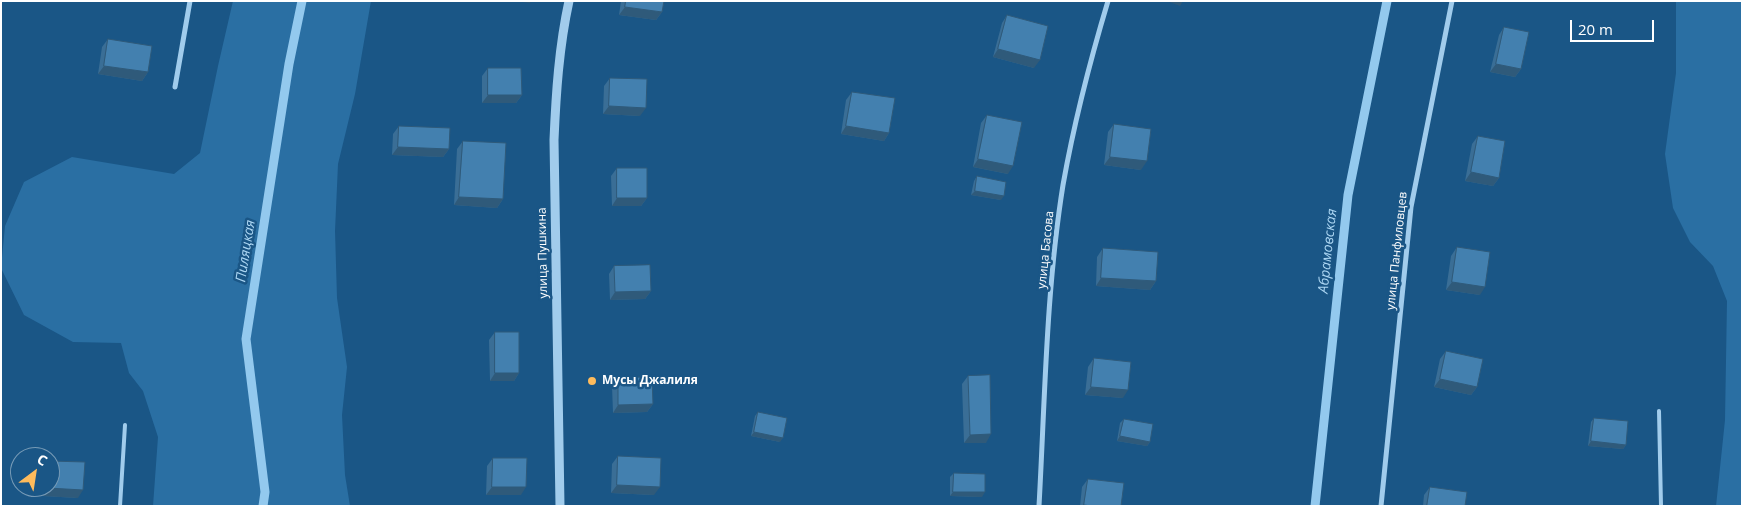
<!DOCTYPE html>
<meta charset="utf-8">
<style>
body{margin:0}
#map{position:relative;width:1743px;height:507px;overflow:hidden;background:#1a5686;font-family:"Open Sans",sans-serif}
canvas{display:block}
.frame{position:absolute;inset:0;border:2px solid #fff;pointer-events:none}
.north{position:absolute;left:10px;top:447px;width:50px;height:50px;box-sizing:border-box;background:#1a5686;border:1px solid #769ab6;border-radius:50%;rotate:31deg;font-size:14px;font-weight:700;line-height:20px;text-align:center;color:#fff}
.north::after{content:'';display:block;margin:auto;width:18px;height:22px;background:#febb5c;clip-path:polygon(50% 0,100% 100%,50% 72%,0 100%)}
.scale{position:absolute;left:1570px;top:20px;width:84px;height:22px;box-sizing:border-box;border:2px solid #fff;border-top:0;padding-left:6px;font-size:15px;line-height:18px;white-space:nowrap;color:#fff;-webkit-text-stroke:4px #1a5686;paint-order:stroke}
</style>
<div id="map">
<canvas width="1743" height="507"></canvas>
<div class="frame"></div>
<div class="north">С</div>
<div class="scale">20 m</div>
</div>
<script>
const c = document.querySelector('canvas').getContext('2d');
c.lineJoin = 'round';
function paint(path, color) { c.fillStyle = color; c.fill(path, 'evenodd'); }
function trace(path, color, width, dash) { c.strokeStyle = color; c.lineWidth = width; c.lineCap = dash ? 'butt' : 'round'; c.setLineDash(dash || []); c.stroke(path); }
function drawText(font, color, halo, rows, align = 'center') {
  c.font = font + ' "Open Sans",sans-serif'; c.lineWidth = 5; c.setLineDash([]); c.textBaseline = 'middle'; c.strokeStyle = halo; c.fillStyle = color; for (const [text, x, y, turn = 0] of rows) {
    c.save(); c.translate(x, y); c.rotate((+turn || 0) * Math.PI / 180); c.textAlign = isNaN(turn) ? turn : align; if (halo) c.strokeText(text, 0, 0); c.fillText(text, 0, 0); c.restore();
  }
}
paint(new Path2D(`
 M233,1H371L355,94L338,164L335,231L337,298L347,367L342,415L345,475L350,506H153L158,437L143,391L129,373L121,343L73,342L24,315L1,268L5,226L24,182L72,157L174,174L200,153L218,66Z
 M1676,1H1742V506H1716L1725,420L1727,301L1713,266L1690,242L1673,208L1665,154L1676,73Z`), '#2a6fa3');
trace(new Path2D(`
 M263,506L265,492L246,339L289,64L302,1
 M1315,506L1348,195L1387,1`), '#93c9ee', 9);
trace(new Path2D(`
 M1659,411L1661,506
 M120,506L125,425`), '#a1ccec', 4);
trace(new Path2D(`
 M175,87L190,1
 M1039,506C1045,399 1046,291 1063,185C1074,123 1090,61 1108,1
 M1381,506L1411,207L1452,1`), '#a1ccec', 5);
trace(new Path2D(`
 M560,506L554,140C556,93 559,47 569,1`), '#a1ccec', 9);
paint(new Path2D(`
 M621,1H664L662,12L656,20L619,15Z
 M1007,15L1034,68L993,57L1002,23Z
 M1504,27L1521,69L1515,77L1490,72L1499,35Z
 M108,39L148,72L142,81L98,74L102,47Z
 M488,68L522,95L516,103H482V76Z
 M610,78L640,116L603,114L604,86Z
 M852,92L889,133L884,141L841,134L846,100Z
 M987,115L1008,174L973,167L981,123Z
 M1114,124L1141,170L1104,165L1108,132Z
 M399,126L449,149L443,157L392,155L393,134Z
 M1478,136L1499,178L1493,186L1465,181L1472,144Z
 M463,141L503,199L497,208L454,205L457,149Z
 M617,168L647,198L641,206H612L611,176Z
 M977,176L1001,200L971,195L974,181Z
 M1457,247L1480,295L1446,290L1451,256Z
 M1103,248L1156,281L1150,290L1096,286L1097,257Z
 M614,266L651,291L645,299L610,300L609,274Z
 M495,332L519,373L514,381H490L489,340Z
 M1446,351L1477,387L1471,395L1434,387L1440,359Z
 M1094,358L1123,398L1085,395L1088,367Z
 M968,376L986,443H964L962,384Z
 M618,378L653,404L647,412L613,413L612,386Z
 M758,412L780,442L751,436L755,416Z
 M1594,418L1626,445L1623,449L1588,446L1591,422Z
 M1124,419L1150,442L1147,446L1117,441L1120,423Z
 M618,456L654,495L611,493L612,464Z
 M493,458L521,495H486L487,466Z
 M954,473L982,497L950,496V477Z
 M1088,479L1121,506H1080L1082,487Z
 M43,487H50L78,498L43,496Z
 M1430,487L1465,506H1423L1424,495Z`), '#3a6e96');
paint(new Path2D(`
 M514,1H531L530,3Z
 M1167,1H1183L1180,6Z
 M625,7L662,12L656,20L619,15Z
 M998,49L1040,60L1034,68L993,57Z
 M1496,64L1521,69L1515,77L1490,72Z
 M104,66L148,72L142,81L98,74Z
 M488,95H522L516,103H482Z
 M609,106L646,108L640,116L603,114Z
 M846,126L889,133L884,141L841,134Z
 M398,147L449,149L443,157L392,155Z
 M1110,157L1147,161L1141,170L1104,165Z
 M978,159L1013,166L1008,174L973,167Z
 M1471,172L1499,178L1493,186L1465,181Z
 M975,191L1004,196L1001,200L971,195Z
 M459,197L503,199L497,208L454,205Z
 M617,198H647L641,206H612Z
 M1101,278L1156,281L1150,290L1096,286Z
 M1452,282L1485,287L1480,295L1446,290Z
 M651,291L645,299L610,300L615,292Z
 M495,373H519L514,381H490Z
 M1440,379L1477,387L1471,395L1434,387Z
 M1091,387L1128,390L1123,398L1085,395Z
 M653,404L647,412L613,413L618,405Z
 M754,432L783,438L780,442L751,436Z
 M991,434L986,443H964L970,435Z
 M1120,436L1150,442L1147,446L1117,441Z
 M1591,441L1626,445L1623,449L1588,446Z
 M617,485L660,487L654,495L611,493Z
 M492,487H526L521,495H486Z
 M48,488L83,490L78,498L43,496Z
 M953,492H985L982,497L950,496Z`), '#2f5a7a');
const building = new Path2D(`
 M626,1H664L662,12L625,7Z
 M1007,15L1048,26L1040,60L998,49Z
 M1504,27L1529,32L1521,69L1496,64Z
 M108,39L152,46L148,72L104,66Z
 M488,68H521L522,95H488Z
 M610,78L647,79L646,108L609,106Z
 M852,92L895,98L889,133L846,126Z
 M987,115L1022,122L1013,166L978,159Z
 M1114,124L1151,129L1147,161L1110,157Z
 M399,126L450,128L449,149L398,147Z
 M1478,136L1505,141L1499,178L1471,172Z
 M463,141L506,143L503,199L459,197Z
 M617,168H647V198H617Z
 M977,176L1006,182L1004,196L975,191Z
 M1457,247L1490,252L1485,287L1452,282Z
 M1103,248L1158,252L1156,281L1101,278Z
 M650,265L651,291L615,292L614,266Z
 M495,332H519V373H495Z
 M1446,351L1483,359L1477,387L1440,379Z
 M1094,358L1131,362L1128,390L1091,387Z
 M990,375L991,434L970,435L968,376Z
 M652,377L653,404L618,405V378Z
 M758,412L787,418L783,438L754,432Z
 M1594,418L1628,421L1626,445L1591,441Z
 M1124,419L1153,424L1150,442L1120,436Z
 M618,456L661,458L660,487L617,485Z
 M493,458H527L526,487H492Z
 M50,461L85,462L83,490L48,488V487H50Z
 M954,473L985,474V492H953Z
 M1088,479L1124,483L1121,506H1091L1084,505Z
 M1430,487L1467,492L1465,506H1427Z`);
paint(building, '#4380af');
trace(building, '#2f5a7a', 1);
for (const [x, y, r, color] of [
 [592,381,5,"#febb5c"]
]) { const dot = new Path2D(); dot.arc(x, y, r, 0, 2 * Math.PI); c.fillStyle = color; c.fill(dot); trace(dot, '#1a5686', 2); }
drawText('12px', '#fff', '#1a5686', [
 ["улица Басова",1046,250,-84],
 ["улица Панфиловцев",1397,251,-84],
 ["улица Пушкина",543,253,-91]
]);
drawText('bold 12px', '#fff', '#1a5686', [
 ["Мусы Джалиля",602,381]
], 'left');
drawText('italic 14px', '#acd6f3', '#1a5686', [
 ["Пиляцкая",246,251,-81],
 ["Абрамовская",1328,251,-84]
]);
</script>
